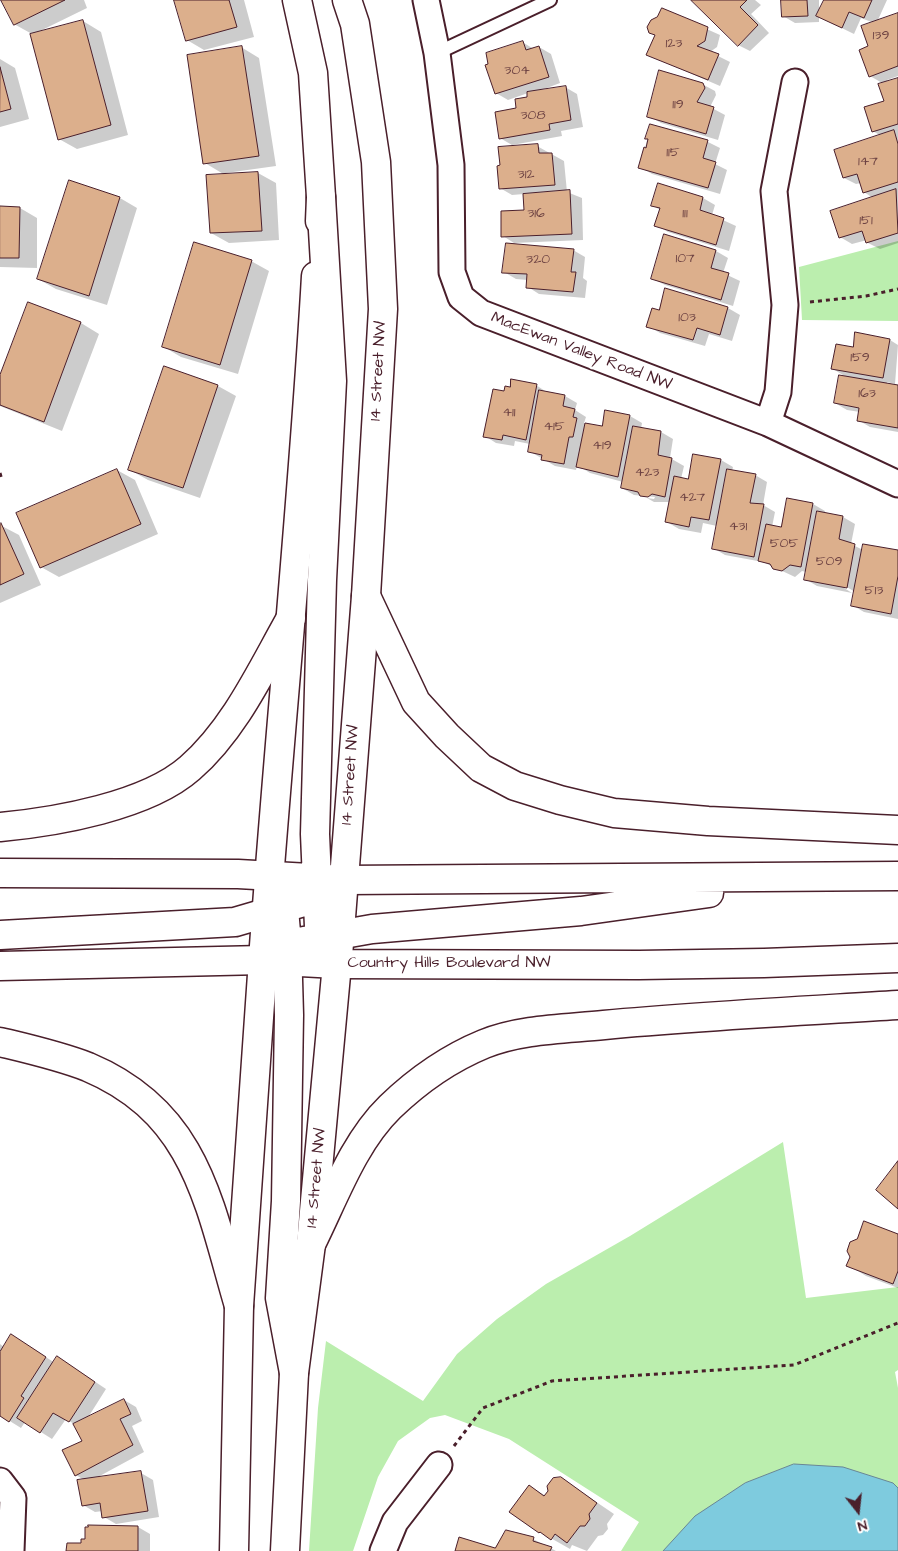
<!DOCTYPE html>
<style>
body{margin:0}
#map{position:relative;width:898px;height:1551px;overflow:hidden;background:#fff;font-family:"Architects Daughter",sans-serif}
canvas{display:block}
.north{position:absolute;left:833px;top:1486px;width:50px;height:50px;-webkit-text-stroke:4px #fff;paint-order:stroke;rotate:164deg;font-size:14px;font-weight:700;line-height:20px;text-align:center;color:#4a1f2b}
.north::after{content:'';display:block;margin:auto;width:18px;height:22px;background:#4a1f2b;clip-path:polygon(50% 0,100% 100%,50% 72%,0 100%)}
</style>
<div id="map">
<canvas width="898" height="1551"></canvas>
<div class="north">N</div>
</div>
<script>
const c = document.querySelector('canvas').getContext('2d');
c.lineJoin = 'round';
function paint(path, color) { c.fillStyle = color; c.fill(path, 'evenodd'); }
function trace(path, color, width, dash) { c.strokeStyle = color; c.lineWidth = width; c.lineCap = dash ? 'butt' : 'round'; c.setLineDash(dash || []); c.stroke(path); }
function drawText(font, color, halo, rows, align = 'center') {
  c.font = font + ' "Architects Daughter",sans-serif'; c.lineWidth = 5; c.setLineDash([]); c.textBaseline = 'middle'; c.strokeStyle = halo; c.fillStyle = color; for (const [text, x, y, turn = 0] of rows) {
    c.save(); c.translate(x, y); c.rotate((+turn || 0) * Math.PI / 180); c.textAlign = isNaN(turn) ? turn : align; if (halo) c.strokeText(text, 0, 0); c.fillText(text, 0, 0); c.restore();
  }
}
paint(new Path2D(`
 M898,241V321L802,320L799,267Z
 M783,1142L806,1298L898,1287V1370L895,1372L898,1388V1551H621L639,1522L509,1439L445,1415L430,1418L398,1441L378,1477L353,1551H309L318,1408L326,1341L423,1401L457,1354L497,1319L546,1284L630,1236Z`), '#bbeeae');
const water = new Path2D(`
 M794,1464L843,1467L893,1483L898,1488V1551H663L695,1516L745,1483Z`);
paint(water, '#7ecbde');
trace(water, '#698696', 1);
paint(new Path2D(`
 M3,0H84L87,8L38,32L83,21L101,32L128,135L77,149L59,139L32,34L14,24Z
 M176,0H244L254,37L204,50L187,40Z
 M692,0H755L761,5L751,14L769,33L750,51L738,45Z
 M783,0H819V14L826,0H887L877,22L898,15V76L887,80L888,82L898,79V243L880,249L868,243L867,240L852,244L840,237L873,198L864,192L861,183L856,184L844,178L881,136L873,131L885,102L884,84L870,76V47L874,23L861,18L854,34L819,17V22L795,23L783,16Z
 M662,9L720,35L717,47L710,52L730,62L720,86L648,55L656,35L658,18Z
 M522,42L534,49L539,47L551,54L560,83L539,91L565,87L577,94L583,127L561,131L562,136L512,145L500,138L518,109L529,98L528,93L508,100L496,93Z
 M241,47L259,58L276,166L226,173V175L258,173L276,183L279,240L229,243L211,233L225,175L205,163Z
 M0,59L15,68L29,119L0,127Z
 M702,84L715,91L716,95L710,107L725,115L718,140L661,123L649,116Z
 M651,125L708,142L720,148L715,164L727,170L720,194L652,174L640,167Z
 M537,146L564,161L567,192L582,198L583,240L514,243L503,236L525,211L524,194L512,195L500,188Z
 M120,198L137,208L107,305L56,289L38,279Z
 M703,198L715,205L712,215L736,226L729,251L668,232L656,225L660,210L652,205Z
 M0,208H20L37,218V268L0,267Z
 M665,236L716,251L728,258L723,273L740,281L733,306L665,285L653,279Z
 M573,250L585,257L583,278L587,281L585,298L539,294L528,287V280L516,279L504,272Z
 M251,261L269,271L238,374L181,357L164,347Z
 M28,304L81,323L99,334L62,431L0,406V379Z
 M728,308L740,315L732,341L709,334L705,346L660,333L648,326L660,312Z
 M890,340L898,345L895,384L887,382V385L898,387V432L870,427L858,420L860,412L847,410L835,403L848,378L833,369L854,348Z
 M165,368L218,386L236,396L200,498L148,480L130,470Z
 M536,385L548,393L565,396L577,403L575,410L586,417L584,423L588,425L603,427L606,411L630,416L642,423L641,429L661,432L673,439L670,458L684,466L681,479L689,481L721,460L733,467L732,471L755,475L767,482L763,505L775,512L772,527L782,528L788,500L813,504L825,511V513L843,517L855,524L851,544L863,550L898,552V619L864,612L852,605L855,592L842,584L841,586L852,593L817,586L805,579L806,572L802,571L795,577L763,562L725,555L713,548L717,526L703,523L701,533L679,529L667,522L671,502H654L647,498L654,499L655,497L634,495L622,488L623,482L590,473L577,465L576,470L555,466L529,451L530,444L515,441L514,446L496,443L485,436L505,393Z
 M117,470L135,480L158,534L59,577L41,567Z
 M0,525L19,535L41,585L0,603Z
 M898,1235V1288L866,1276L848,1265L858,1240Z
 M24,1343L55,1363L70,1365L106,1389L87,1419L124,1400L136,1407L142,1421L132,1426L144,1452L96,1478L141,1473L153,1480L159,1517L116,1524L104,1517L103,1511L95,1512L83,1505L84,1480L76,1475L64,1451L83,1441L74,1424L66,1419L52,1439L25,1422L21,1428L0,1415V1344L4,1347Z
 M561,1478L614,1514L607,1524L608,1529L603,1535L598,1536L587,1551L572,1545L570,1549L540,1532L529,1486L546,1496Z
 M89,1526L138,1527L150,1534V1551H68L86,1541Z
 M533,1539L556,1551H457L496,1550Z`), '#0003');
const building = new Path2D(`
 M1,0H65L14,25Z
 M174,0H229L237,27L186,41Z
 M691,0H747L740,7L758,25L738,46Z
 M781,0H807L808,16L782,17Z
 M824,0H872L864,18L849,12L842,28L816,16Z
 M662,8L708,27L705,41L697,46L719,54L708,80L646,55L655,35L649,33L647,27L651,20L657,17Z
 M898,13V66L869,77L859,50L868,46L861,26Z
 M83,20L111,125L58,140L30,34Z
 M523,41L526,50L539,46L549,77L495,94L485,65L488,64L486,53Z
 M242,46L259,156L203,164L187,55Z
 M0,67L11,109L0,112Z
 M659,70L703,83L705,88L697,102L714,107L706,134L647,117Z
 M898,78V124L872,132L864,107L884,101L878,84Z
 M566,86L571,120L549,124L550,130L499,139L495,112L516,108L515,99L527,97V92Z
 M650,124L708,140L703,158L716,162L708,188L638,168L644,147L646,148L648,139H645Z
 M894,130L898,144V182L863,193L857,174L843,178L834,150Z
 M538,144L539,153H552L555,185L499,189L497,166L500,165L498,147Z
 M258,172L262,231L210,233L206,175Z
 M69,180L120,197L89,296L37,279Z
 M658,183L703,197L700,210L724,218L716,245L654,226L660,208L651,206Z
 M896,189L898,233L866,243L862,231L839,238L830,211Z
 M570,190L572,234L501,237V211L524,210L523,194Z
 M0,206L20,207L19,258H0Z
 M664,234L716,250L711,268L729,273L721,300L651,279Z
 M194,242L252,260L220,365L162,347Z
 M506,243L574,249L571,272H576L573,292L526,288L527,274L502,273Z
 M665,288L728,307L720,335L697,328L693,340L646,327L652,308L659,310Z
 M28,302L81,322L44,422L0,405V375Z
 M855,332L890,339L883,378L831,369L836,344L853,347Z
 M164,366L218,385L183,488L128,470Z
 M839,375L898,385V428L857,421L859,408L834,403Z
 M511,379L537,384L526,440L503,435L502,440L483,437L493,389L504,391L505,386L510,387Z
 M539,390L565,395L563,406L575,409L573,417L577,418L573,437H569L564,464L541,460L542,455L528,452Z
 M605,410L630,415L618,477L576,467L585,423L602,426Z
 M633,426L661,431L658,455L672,458L665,497L652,494L648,497L640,496L638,492L621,488Z
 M693,454L721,459L709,520L691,517L689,527L665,522L674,476L688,479Z
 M117,469L141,524L40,568L16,513Z
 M727,469L756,474L750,503L764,504L754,557L712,549Z
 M787,498L813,503L801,567L790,565L782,571L773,569L770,564L758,561L766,524L781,527Z
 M817,511L843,516L839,539L855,544L847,588L804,580Z
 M1,523L24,574L0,585V524Z
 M863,544L898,550V576L891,614L851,606Z
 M898,1161V1209L876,1190Z
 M864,1221L898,1234V1271L893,1284L846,1266L850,1257L847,1251L850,1242L857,1239Z
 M11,1334L46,1357L21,1396L24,1398L9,1422L0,1416V1352Z
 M57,1356L95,1382L69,1422L53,1413L40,1433L17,1418Z
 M124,1399L131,1414L120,1419L133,1445L75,1476L62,1450L82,1441L73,1424Z
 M141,1471L148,1511L102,1518L100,1503L82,1506L77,1480Z
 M561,1477L597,1503L589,1514L590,1519L585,1526H580L567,1543L555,1534L551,1540L540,1532L539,1533L509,1512L529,1485L544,1496L548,1491L547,1486L553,1478Z
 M88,1525L138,1526V1551H66L67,1543H81V1539H85V1527H88Z
 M506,1530L534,1537L533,1541L552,1547L550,1551H455L459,1537L495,1548Z`);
paint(building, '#dcaf8c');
trace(building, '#4a1f2b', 1);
const service = new Path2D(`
 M437,53L550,0`);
const minor = new Path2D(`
 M426,0L437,53L451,165L452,272L461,297L481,313L768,423L898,484
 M768,423L778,392L785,305L774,191L795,82
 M0,1481L13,1498L11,1551
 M383,1551L395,1522L439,1465`);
const tertiary = new Path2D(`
 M234,1551L239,1306L263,960
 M285,1551L294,1373L311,1244L337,964`);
const secondary = new Path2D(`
 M297,0L313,73L321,197L320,221
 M338,956L366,596L383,309L376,162L355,24L347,0
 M263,960C279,732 303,505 316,276`);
const primary = new Path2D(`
 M321,197L332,381L322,580L315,834L319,927L337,964
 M366,596L416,702L447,736L481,768L515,786L560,800L614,813L708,821L898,830
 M0,827C56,822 147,806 190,768C235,729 262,669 291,618
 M0,873L238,874L345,880L898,876
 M268,875L284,909L287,944L289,1015L286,1201L280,1298L294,1373
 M0,935L235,922L300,903
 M263,960L287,944L372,929L581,911L709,893
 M0,966L263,960L337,964L639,965L764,963L898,958
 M0,1042C29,1049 60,1056 88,1067C197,1113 209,1204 239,1306
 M311,1244C334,1198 353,1143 390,1107C417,1081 450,1058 484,1044C521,1029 564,1029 604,1025C701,1016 800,1011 898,1005`);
trace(service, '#4a1f2b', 16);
trace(minor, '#4a1f2b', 29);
trace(tertiary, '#4a1f2b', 31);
trace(secondary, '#4a1f2b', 31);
trace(primary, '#4a1f2b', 31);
trace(new Path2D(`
 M810,302L866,296L898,289
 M0,473L2,480
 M454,1446L483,1408L552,1381L794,1365L898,1323`), '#4a1f2b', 3, [4, 4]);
trace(service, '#fff', 12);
trace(minor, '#fff', 25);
trace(tertiary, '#fff', 28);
trace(secondary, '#fff', 28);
trace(primary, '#fff', 28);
drawText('14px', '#6e4343', null, [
 ["139",881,36],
 ["123",674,44],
 ["304",517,71],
 ["119",678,105],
 ["308",533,116],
 ["115",673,153],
 ["147",868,162],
 ["312",526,175],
 ["316",536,214],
 ["111",685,214],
 ["151",866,221],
 ["107",685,259],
 ["320",538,260],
 ["103",687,318],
 ["159",860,358],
 ["163",867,394],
 ["411",509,413],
 ["415",554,427],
 ["419",602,446],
 ["423",647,473],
 ["427",692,498],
 ["431",738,527],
 ["505",784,544],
 ["509",829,562],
 ["513",874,591]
]);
drawText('16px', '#4a1f2b', '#fff', [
 ["MacEwan Valley Road NW",581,352,21],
 ["14 Street NW",379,371,-87],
 ["14 Street NW",351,775,-86],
 ["Country Hills Boulevard NW",449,964],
 ["14 Street NW",317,1178,-85]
]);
</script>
